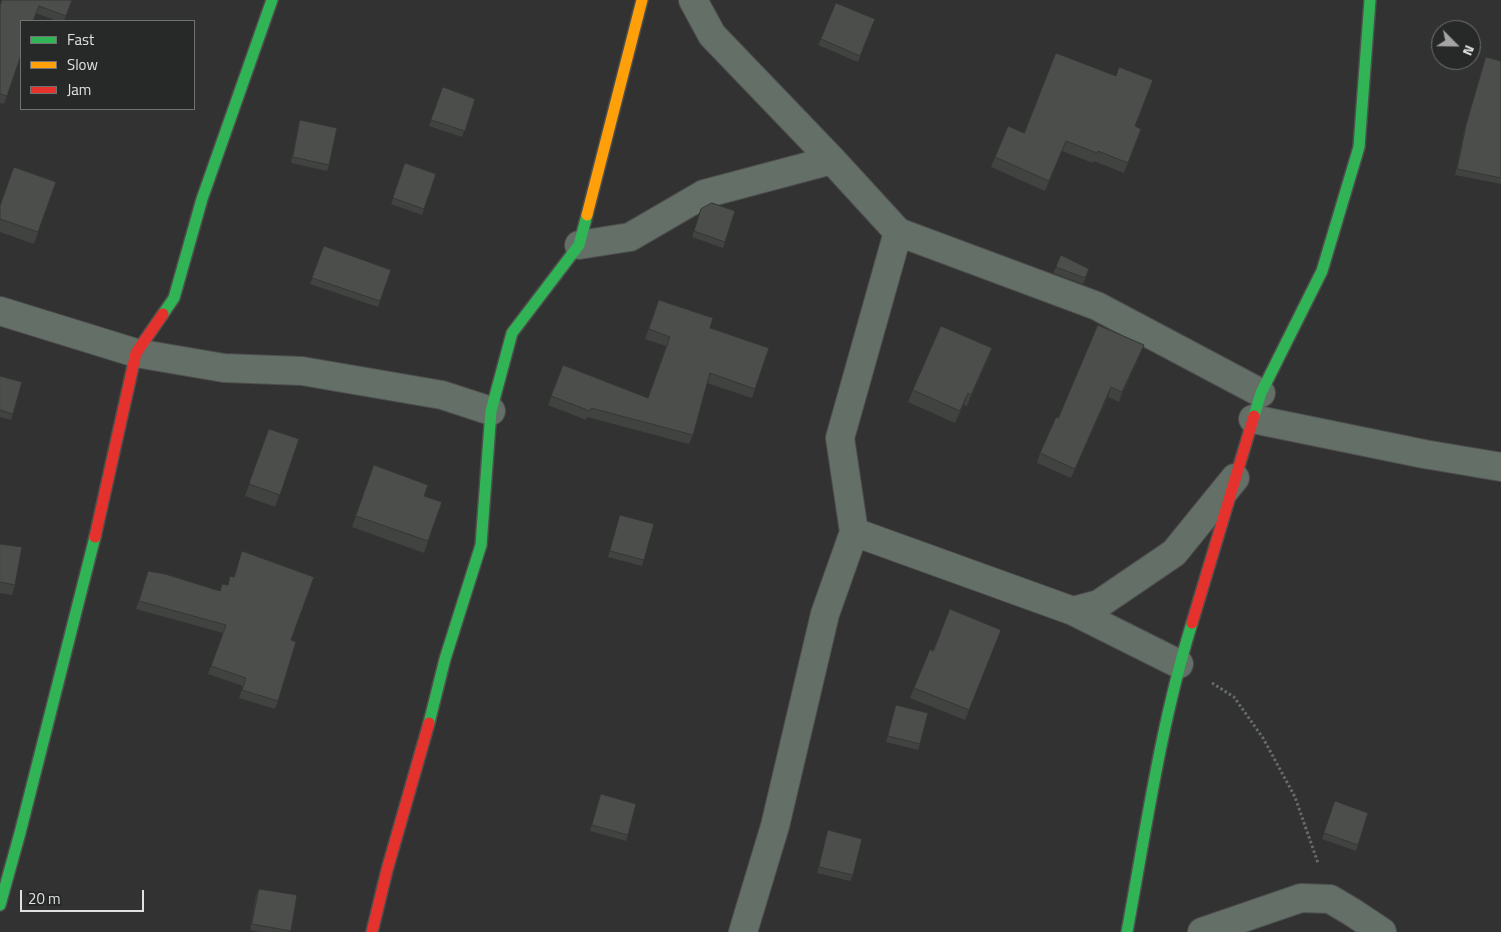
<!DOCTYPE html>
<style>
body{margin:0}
#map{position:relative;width:1501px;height:932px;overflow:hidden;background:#313231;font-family:"Titillium Web",sans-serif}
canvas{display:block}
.legend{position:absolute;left:20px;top:20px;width:175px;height:90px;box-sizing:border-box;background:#262927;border:1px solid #707371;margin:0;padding:6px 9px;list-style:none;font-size:15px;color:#e0e2e0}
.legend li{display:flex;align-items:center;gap:10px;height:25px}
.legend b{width:25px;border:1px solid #707371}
.north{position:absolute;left:1431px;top:20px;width:50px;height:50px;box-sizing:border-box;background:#262927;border:1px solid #707371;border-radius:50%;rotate:113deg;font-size:14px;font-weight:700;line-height:20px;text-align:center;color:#e0e2e0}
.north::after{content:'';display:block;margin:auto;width:18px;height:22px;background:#a3a4a3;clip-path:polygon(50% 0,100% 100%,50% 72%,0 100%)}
.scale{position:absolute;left:20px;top:890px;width:124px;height:22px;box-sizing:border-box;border:2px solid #e0e2e0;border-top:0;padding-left:6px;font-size:15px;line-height:18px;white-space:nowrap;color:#e0e2e0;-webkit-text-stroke:4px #262927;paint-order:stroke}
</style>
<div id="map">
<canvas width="1501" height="932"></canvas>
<ul class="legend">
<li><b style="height:6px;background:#30b455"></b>Fast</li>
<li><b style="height:6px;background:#ff9f0a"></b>Slow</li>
<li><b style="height:6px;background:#e5322d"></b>Jam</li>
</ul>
<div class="north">N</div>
<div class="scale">20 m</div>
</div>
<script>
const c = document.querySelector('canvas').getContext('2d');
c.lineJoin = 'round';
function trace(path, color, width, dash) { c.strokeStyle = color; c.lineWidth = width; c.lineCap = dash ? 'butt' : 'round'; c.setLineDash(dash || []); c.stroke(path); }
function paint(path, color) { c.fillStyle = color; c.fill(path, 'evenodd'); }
const street = new Path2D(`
 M693,0L712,35L832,160L898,232L1097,306L1261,393
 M898,232L840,438L854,532L1073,611L1179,664
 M579,245L630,237L704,194L832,160
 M0,311L136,353L224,368L302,371L442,395L491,411
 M1253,419L1424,454L1501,467
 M1073,611L1099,604L1174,553L1235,478
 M743,932L775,826L825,614L854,532
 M1202,932L1301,898L1330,899L1352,912L1382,932`);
const fast = new Path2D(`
 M163,314L174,298L202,199L272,0
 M1254,416L1261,393L1322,271L1359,147L1370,0
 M429,723L445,659L481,545L491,411L512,333L579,245L587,215
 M0,905L20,833L95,537
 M1127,932C1146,829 1161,723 1192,623`);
const slow = new Path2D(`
 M587,215L642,0`);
const jam = new Path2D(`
 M95,537L136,353L163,314
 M1192,623L1254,416
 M372,932L387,870L429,723`);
trace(street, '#4d4e4d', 30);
trace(fast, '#4d4e4d', 14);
trace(slow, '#4d4e4d', 14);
trace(jam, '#4d4e4d', 14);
trace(new Path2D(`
 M1212,683L1234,697L1263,738L1295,797L1318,863`), '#656d68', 3, [2.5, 2.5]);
trace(street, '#646f68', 28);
trace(fast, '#30b455', 11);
trace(slow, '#ff9f0a', 11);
trace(jam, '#e5322d', 11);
paint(new Path2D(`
 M72,0L64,21H57L36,13L4,104L0,103V5Z
 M875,19L858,62L818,45L821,39Z
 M1486,57L1501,61V184L1455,175L1464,131Z
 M443,87L475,99L462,137L429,126Z
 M300,120L329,165L327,171L291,163L298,126Z
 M1136,127L1141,129L1124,173L1094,161L1093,163L1062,151L1045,191L991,167L995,157Z
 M405,163L436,174L422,215L391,204Z
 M56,182L34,244L0,232V206Z
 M701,209L725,242L723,248L692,237Z
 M324,246L391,270L378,307L310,284Z
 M1056,267L1087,275L1083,284L1053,273Z
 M659,300L710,328L769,348L752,398L707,383L693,435L689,444L587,417L586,420L548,405L563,365L648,398L666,346L645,339Z
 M992,348L988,360L967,406L964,405L955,423L908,402L913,390Z
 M1140,355L1119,402L1108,397L1071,478L1037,463L1040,453L1058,418Z
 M0,376L13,414L11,420L0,417Z
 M269,429L299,439L275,507L245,496Z
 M374,465L424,496L442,502L424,553L352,527Z
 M620,515L644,560L642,566L608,557Z
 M0,544L15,585L12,595L0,593Z
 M148,571L220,591L227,585L291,640L278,701L275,709L239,698L243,686L208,674L223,633L136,609Z
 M1001,630L965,720L910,698L914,688L933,651Z
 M896,705L920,744L918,750L886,742Z
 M601,794L628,835L626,841L590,831Z
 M1335,801L1368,813L1356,851L1322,839Z
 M828,830L853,875L850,881L817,873Z
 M259,889L297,895L290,932H259L250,930L256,895Z`), '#414341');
paint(new Path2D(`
 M1144,345L1140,355L1119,402L1122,392Z
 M992,348L988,360L967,406L971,395Z
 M1111,387L1108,397L1071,478L1075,469Z
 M968,393L964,405L955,423L960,411Z`), '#353735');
const building = new Path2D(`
 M2,0H72L66,16L39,6L33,21H21V55L7,96L0,94V6Z
 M836,3L875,19L860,56L821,39Z
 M1056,53L1116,76L1119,67L1153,80L1135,126L1141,129L1128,163L1098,151L1097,153L1066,141L1049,181L995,157L1008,126L1024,133Z
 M1486,57L1501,61V178L1457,169L1466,125Z
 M443,87L475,99L465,131L431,120Z
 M300,120L337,128L329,165L293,157Z
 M405,163L436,174L424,209L393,198Z
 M14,167L56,182L38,232L0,219V206Z
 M712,203L735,211L725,242L694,231L701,209Z
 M324,246L391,270L380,301L312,278Z
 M1061,255L1089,269L1085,278L1056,267Z
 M659,300L713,318L710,328L769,348L755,389L710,373L693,435L591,408L590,411L551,396L563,365L648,398L670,337L649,329Z
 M1098,325L1144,345L1122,392L1111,387L1075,469L1040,453L1056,417L1058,418Z
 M941,326L992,348L971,395L968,393L960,411L913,390Z
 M0,376L22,382L13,414L0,410Z
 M269,429L299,439L280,495L249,484Z
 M374,465L428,485L424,496L442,502L428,541L356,516Z
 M620,515L654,524L644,560L610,551Z
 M0,544L22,547L15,585L0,582Z
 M242,551L314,577L291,640L296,642L278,701L242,690L246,678L211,666L226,625L139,601L148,571L165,574L220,591L222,584L228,585L230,576L234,577Z
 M950,609L1001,630L969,710L914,688L930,649L933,651Z
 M896,705L928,713L920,744L888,736Z
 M601,794L636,804L628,835L592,825Z
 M1335,801L1368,813L1358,845L1324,833Z
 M828,830L862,839L853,875L819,867Z
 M259,889L297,895L291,931L252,924Z`);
paint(building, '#4c4e4c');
trace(building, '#353735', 1);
</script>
